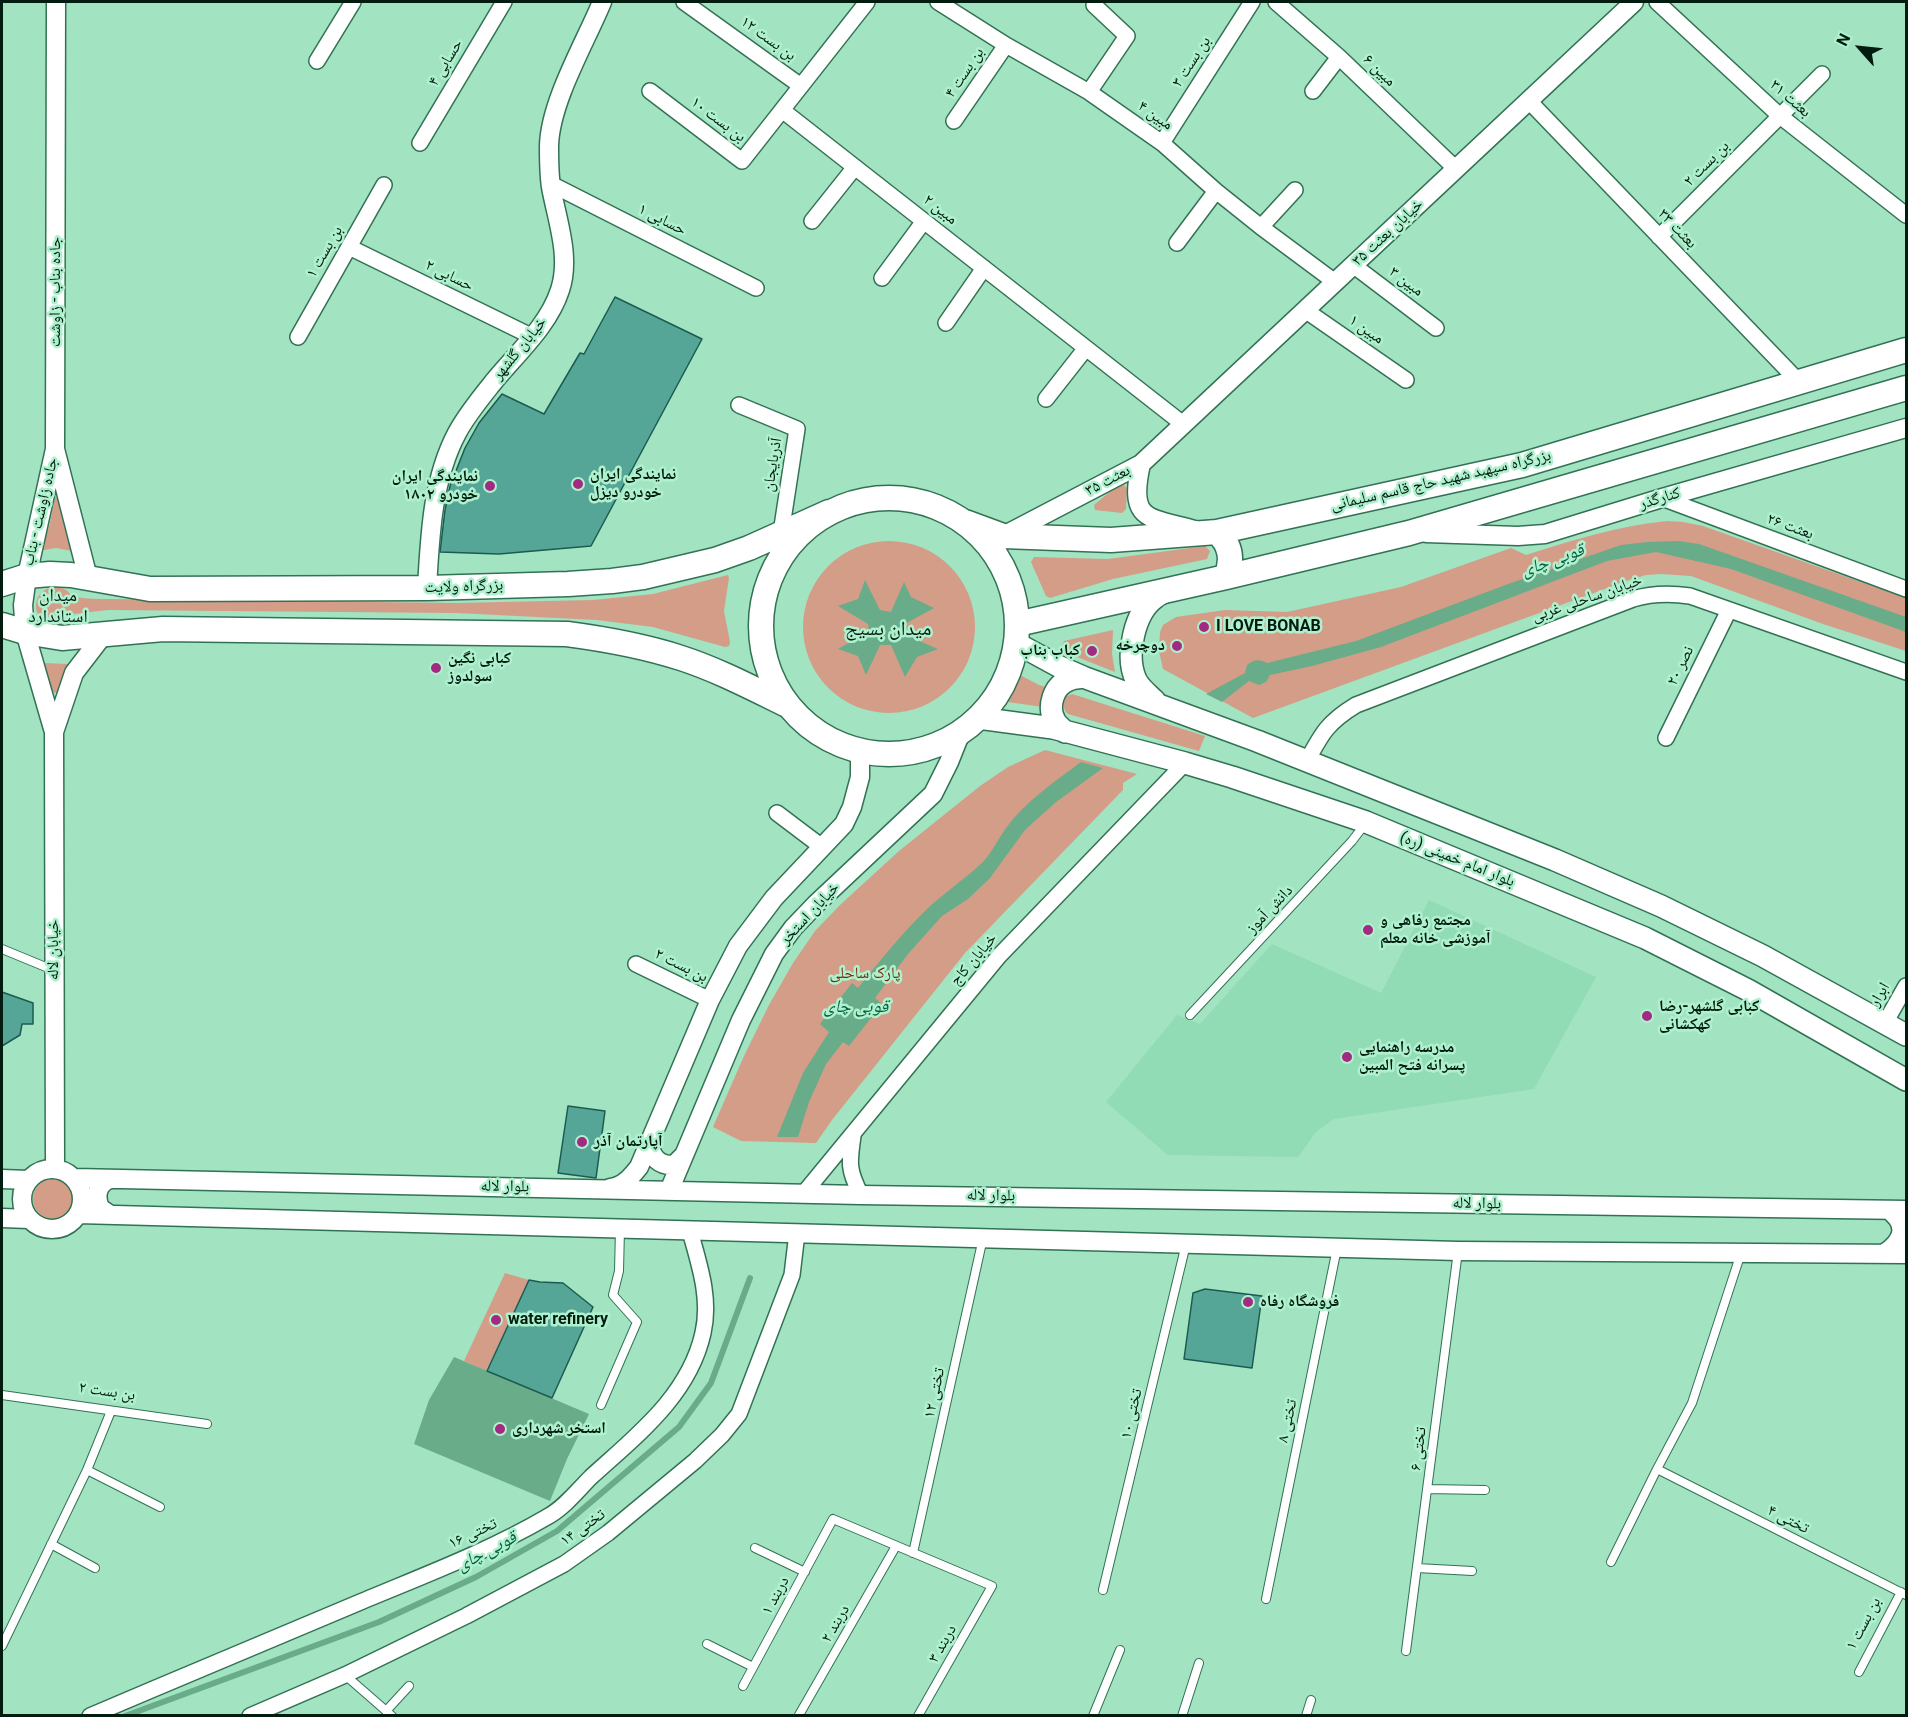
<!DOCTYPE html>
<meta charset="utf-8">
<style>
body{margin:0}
#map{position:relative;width:1908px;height:1717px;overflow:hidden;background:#a2e3c1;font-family:Roboto,sans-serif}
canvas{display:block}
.frame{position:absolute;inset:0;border:3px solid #021c10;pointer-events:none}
.north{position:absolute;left:1830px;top:18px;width:60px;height:60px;-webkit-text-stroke:4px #aff1ce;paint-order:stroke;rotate:297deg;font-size:16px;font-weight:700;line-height:24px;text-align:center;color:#021c10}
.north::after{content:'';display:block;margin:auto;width:21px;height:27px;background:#021c10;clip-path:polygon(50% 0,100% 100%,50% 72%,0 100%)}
</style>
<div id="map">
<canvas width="1908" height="1717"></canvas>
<div class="frame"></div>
<div class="north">N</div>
</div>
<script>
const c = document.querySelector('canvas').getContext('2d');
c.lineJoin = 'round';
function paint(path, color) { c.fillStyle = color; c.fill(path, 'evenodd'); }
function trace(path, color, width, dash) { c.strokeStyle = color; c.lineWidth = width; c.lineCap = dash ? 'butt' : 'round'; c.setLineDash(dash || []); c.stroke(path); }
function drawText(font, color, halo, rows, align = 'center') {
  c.font = font + ' Roboto,"Noto Naskh Arabic",sans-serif'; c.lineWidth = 5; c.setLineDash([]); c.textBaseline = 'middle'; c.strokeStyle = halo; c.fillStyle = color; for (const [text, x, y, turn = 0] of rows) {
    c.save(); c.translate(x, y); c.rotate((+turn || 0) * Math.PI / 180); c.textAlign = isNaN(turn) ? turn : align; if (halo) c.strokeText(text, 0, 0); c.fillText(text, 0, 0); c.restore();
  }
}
paint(new Path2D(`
 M1429,900L1596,977L1534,1089L1334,1119L1316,1132L1298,1157L1168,1155L1106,1102L1177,1015L1200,1024L1272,944L1381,993Z`), '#91dbb5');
paint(new Path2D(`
 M1122,484L1127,488L1126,509L1122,513L1095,510L1094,505L1117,486Z
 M55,497H57L63,522L74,548L72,551L56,548L44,550L42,548L50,523Z
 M1667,521L1683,522L1703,526L1906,598V651L1823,624L1691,576L1661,574L1646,575L1629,580L1253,718L1163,669L1159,651L1160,632L1163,625L1176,617L1225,610L1287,612L1401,587L1511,548L1526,555C1573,540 1618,526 1667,521Z
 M803 627a86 86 0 1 1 172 0a86 86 0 1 1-172 0Z
 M1205,546L1210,551L1207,559L1113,579L1050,598L1046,596L1031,562L1034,557L1108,559Z
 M728,575L729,578L724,611L730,642L729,646L725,647L653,627L597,620L457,613L108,610L74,614C67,624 57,629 46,623C40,620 37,614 36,608C35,594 48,584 61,588C68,589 70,596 76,597C87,599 99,599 109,599L457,603L593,600L653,594Z
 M1113,630L1112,654L1115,672L1062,651L1061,647L1064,641Z
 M43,663L68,664L70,666L57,693L53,692Z
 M1018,675H1020L1039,685L1049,688L1043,707L1008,702Z
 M1072,694L1205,736L1199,751L1068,714C1062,709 1064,704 1065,697Z
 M1045,750L1137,774L1123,783V790L965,953L832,1120L816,1143L741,1141L713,1127L744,1056L769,1005L793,963L815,931L841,904L899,851L980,786L1008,767Z
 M33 1199a20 20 0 1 1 40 0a20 20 0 1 1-40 0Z
 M505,1273L529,1280L486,1371L464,1361Z`), '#d39d88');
paint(new Path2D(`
 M1678,541L1699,544L1906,617V632L1731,569L1656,552L1607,561L1381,647L1312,666L1270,675L1266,682L1259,685L1249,681L1222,702L1206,694L1245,673L1247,665C1254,659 1260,659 1267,663L1356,641L1511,583L1621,545L1647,542Z
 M865,580L880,610L891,612L904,582L911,597L934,608L903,625V634L938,649L917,657L905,677L891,645H880L866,675L858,656L838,649L869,631L868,624L838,606L858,599Z
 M1081,762L1103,768L1056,802L1025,830L990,878L968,899L942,916L908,954L875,998L882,1004L849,1046L843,1042L826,1064L809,1102L798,1137H777L803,1073L829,1032L820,1024L852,983L858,988C880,961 902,933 927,909C945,892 965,879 983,862C993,851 998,839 1006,828C1026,801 1054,782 1081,762Z
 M454,1357L589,1414L567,1459L550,1501L414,1444L429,1400Z`), '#69ac8a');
trace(new Path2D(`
 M125,1716L379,1622L476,1577L557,1531L679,1427L711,1383L750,1278`), '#69ac8a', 6);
const building = new Path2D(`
 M615,297L702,339L591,546L499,554L440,552L445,510L450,486L465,448L479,423L502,394L544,414L580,353L584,354Z
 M2,992L33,1003V1024H22L20,1035L2,1046Z
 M568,1106L605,1111L596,1178L558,1173Z
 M529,1280L540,1282L563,1283L593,1307L552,1398L487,1371Z
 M1205,1289L1262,1296L1252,1368L1184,1359L1193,1293Z`);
paint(building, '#56a698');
trace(building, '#1b5b51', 1.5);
const service = new Path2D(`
 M2,949L53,970
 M1190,1015L1352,841L1365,824
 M1741,1253L1692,1403L1657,1469L1906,1595
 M2,1395L207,1424
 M601,1405L637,1322L613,1295L619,1271L620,1229
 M87,1470L160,1507
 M1427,1489L1485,1490
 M51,1544L95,1568
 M755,1548L805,1572
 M913,1553L983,1238
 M1611,1562L1657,1469
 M1417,1568L1472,1571
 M1103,1590L1186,1244
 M1266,1599L1337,1248
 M707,1644L753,1667
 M2,1646L87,1470L111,1411
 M1406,1651L1458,1251
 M1859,1672L1901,1592
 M345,1675L392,1716
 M743,1686L833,1519L992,1586L918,1716
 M386,1711L409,1686
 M799,1715L896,1546
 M1093,1716L1120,1650
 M1182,1716L1199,1663
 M1306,1716L1311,1700`);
const minor = new Path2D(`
 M684,2L801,86
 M938,2L1006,45L1089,92L1162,143L1216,191L1261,227L1335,282
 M1276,2L1339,57L1456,169
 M1657,2L1780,116L1906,215
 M317,61L353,2
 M650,91L742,161L867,2
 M1313,91L1339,57
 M1089,92L1127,36L1094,5
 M1529,101L1799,382
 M782,110L1183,424
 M954,121L1006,45
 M420,143L504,2
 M1162,143L1252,2
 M551,184L756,288
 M812,221L855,167
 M1261,227L1295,190
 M1659,237L1822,74
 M1177,243L1216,191
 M349,247L533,337
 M1353,265L1436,328
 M882,278L924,221
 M1305,310L1406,380
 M946,323L984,268
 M298,337L384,185
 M1046,399L1086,348
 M739,405L797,429L781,533
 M1662,498L1906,589
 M1666,738L1729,610
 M1307,761C1322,733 1328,722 1356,705L1633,599C1653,593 1670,593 1690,596L1906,672
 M777,813L822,847
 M636,964L710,1000
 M1885,1023L1906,986
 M853,1136C849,1163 848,1170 861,1195
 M804,1193L999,956L1185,763
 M90,1716C179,1678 268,1641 358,1603C422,1576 487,1552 547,1517C564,1508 578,1490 591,1477C636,1436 689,1396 703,1333C711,1298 699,1264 690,1231
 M250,1716L345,1675L466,1616L564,1564L608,1533L695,1461L722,1435L739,1414L792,1275L797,1233`);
const tertiary = new Path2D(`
 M56,2L55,449L88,578
 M1141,464C1128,522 1148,517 1195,530
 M1426,533L1518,536L1545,534L1662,498L1906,428
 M1005,535L1141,464L1634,2
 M427,588C430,536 432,480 457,433C466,416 479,400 491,385C515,355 548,327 560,290C571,257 557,220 551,187C549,174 549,159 549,146C550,102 585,43 602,2
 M54,732L74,673L104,634
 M650,1144C651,1158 660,1166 674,1165L684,1155
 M55,1168L54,732L25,632L23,605L27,576L55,449
 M22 1199a30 30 0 1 1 60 0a30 30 0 1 1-60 0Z
 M75,1178L861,1195L1906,1210
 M2,1179L29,1180
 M610,1188C623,1187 631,1177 639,1167L710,1000L738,946L774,898L844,824L852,807L860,777V752
 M669,1191L741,1020L774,954L793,928L816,904L933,794L949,762L961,732
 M78,1214L1458,1251L1906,1254
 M109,1214L100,1208C95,1196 97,1184 110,1179
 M2,1218L29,1219
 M1885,1253C1904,1240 1908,1225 1889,1210`);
const secondary = new Path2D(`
 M1016,643L1060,667L1083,677L1257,741L1555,860L1661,906L1763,956L1906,1035
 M1155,701C1148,694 1140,688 1136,680C1125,656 1134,612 1156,597C1160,594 1164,592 1168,590
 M978,718L1053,728L1185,763L1232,777L1366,822L1645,938L1748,990L1906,1080
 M1065,732C1062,728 1057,725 1055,721C1047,707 1053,686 1069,680C1073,678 1079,678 1083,677`);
const trunk = new Path2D(`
 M761 626a128 128 0 1 1 256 0a128 128 0 1 1-256 0Z
 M965,522L1003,536L1111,540L1217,532L1522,465L1906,350
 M1217,532C1231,545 1233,560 1226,577
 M2,584L27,576L50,574L71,575L150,589L427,588L568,584L612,581L643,577L715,560L749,548L829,512
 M1017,624L1226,577L1409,533L1906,388
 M2,625L25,632L62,638L163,629L567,634C605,639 644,646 681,658C718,670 752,688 787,705`);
trace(service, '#327254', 10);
trace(minor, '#327254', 18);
trace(tertiary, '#327254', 21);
trace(secondary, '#327254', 24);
trace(trunk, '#327254', 27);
trace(service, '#fff', 8);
trace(minor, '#fff', 15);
trace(tertiary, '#fff', 18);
trace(secondary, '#fff', 21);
trace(trunk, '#fff', 24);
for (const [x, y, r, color] of [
 [578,484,6,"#a32a81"],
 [490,486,6,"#a32a81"],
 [1204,627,6,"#a32a81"],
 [1177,646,6,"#a32a81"],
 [1092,651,6,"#a32a81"],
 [436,668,6,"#a32a81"],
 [1368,930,6,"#a32a81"],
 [1647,1016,6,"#a32a81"],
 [1347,1057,6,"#a32a81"],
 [582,1142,6,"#a32a81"],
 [1248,1302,6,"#a32a81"],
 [496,1320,6,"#a32a81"],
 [500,1429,6,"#a32a81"]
]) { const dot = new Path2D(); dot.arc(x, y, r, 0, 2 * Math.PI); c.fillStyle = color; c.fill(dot); trace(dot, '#aff1ce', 2); }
drawText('16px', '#021c10', '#aff1ce', [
 ["بن بست ۱۲",768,39,36],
 ["بن بست ۳",1192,62,-57],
 ["حسابی ۴",446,63,-59],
 ["مبین ۶",1379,71,44],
 ["بن بست ۴",965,73,-56],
 ["بعثت ۳۱",1790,99,41],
 ["مبین ۴",1155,116,35],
 ["بن بست ۱۰",718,120,37],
 ["بن بست ۲",1707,164,-45],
 ["مبین ۲",940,210,38],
 ["حسابی ۱",662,220,27],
 ["بعثت ۳۳",1677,229,46],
 ["خیابان بعثت ۳۵",1388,233,-43],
 ["بن بست ۱",325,252,-60],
 ["حسابی ۲",449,276,26],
 ["مبین ۳",1406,282,37],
 ["جاده بناب - زاوشت",56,292,-90],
 ["مبین ۱",1366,330,35],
 ["خیابان گلشهر",520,349,-51],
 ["آذربایجان",773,465,-81],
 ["بعثت ۳۵",1108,481,-28],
 ["بزرگراه سپهبد شهید حاج قاسم سلیمانی",1441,481,-13],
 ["کنارگذر",1660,499,-17],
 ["جاده زاوشت - بناب",41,512,-77],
 ["بعثت ۲۶",1790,527,20],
 ["بزرگراه ولایت",464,587,-2],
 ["خیابان ساحلی غربی",1587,599,-19],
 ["نصر ۲۰",1681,666,-64],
 ["بلوار امام خمینی (ره)",1457,860,22],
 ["دانش آموز",1270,910,-47],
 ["خیابان استخر",810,914,-47],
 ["خیابان لاله",54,950,-90],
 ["خیابان کاج",974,960,-50],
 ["بن بست ۲",681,966,26],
 ["ابرار",1880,995,-60],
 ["بلوار لاله",505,1187,1],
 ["بلوار لاله",991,1196,1],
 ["بلوار لاله",1477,1204,1],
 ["بن بست ۲",107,1392,8],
 ["تختی ۱۲",935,1393,-78],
 ["تختی ۱۰",1132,1414,-77],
 ["تختی ۸",1288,1421,-78],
 ["تختی ۶",1419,1449,-83],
 ["تختی ۴",1788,1520,27],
 ["تختی ۱۴",583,1528,-36],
 ["تختی ۱۶",473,1534,-25],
 ["دربند ۱",776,1596,-62],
 ["دربند ۲",836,1624,-60],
 ["بن بست ۱",1864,1624,-62],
 ["دربند ۳",943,1644,-61]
]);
drawText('bold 16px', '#021c10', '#aff1ce', [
 ["نمایندگی ایران",590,475],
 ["خودرو دیزل",590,493],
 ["نمایندگی ایران",478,477,"right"],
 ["خودرو ۱۸۰۲",478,495,"right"],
 ["I LOVE BONAB",1216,627],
 ["دوچرخه",1165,646,"right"],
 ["کباب بناب",1080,651,"right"],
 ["کبابی نگین",448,659],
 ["سولدوز",448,677],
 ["مجتمع رفاهی و",1380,921],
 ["آموزشی خانه معلم",1380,939],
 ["کبابی گلشهر-رضا",1659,1007],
 ["کهکشانی",1659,1025],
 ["مدرسه راهنمایی",1359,1048],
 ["پسرانه فتح المبین",1359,1066],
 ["آپارتمان آذر",594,1142],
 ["فروشگاه رفاه",1260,1302],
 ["water refinery",508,1320],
 ["استخر شهرداری",512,1429]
], 'left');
drawText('16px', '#742904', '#aff1ce', [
 ["پارک ساحلی",865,974]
]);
drawText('italic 18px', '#055d3d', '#aff1ce', [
 ["قوبی چای",1553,561,-20],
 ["قوبی چای",856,1007],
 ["قوبی چای",487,1552,-28]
]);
drawText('18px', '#021c10', '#aff1ce', [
 ["میدان",58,596],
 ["استاندارد",58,617]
]);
drawText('20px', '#021c10', '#aff1ce', [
 ["میدان بسیج",888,630]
]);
</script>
